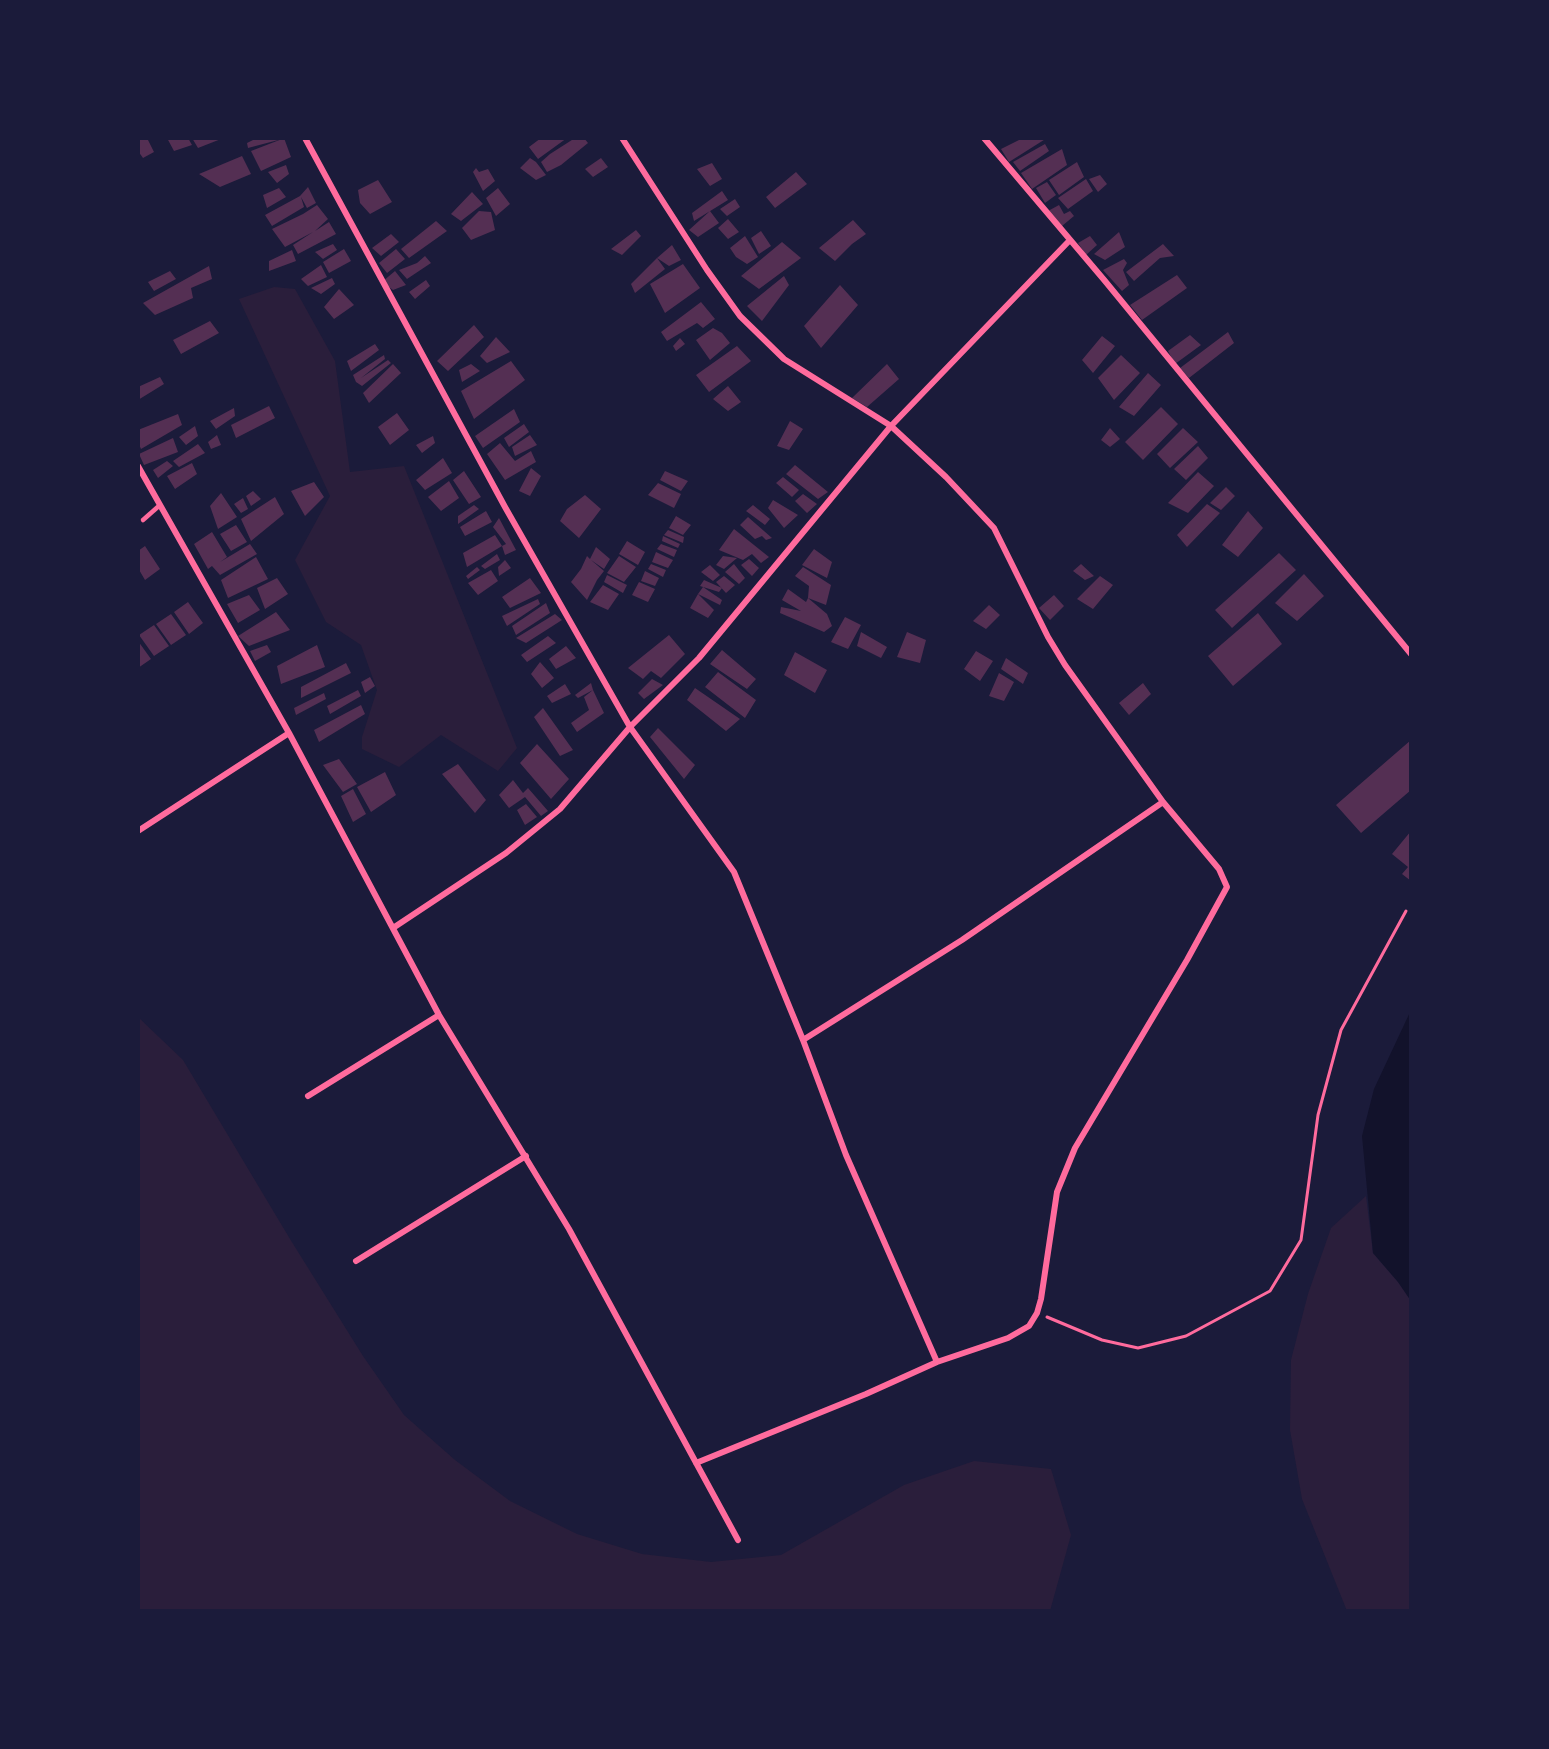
<!DOCTYPE html>
<style>
body{margin:0}
#map{position:relative;width:1549px;height:1749px;overflow:hidden;background:#1b1b3a;font-family:Ubuntu,sans-serif}
canvas{display:block}
.frame{position:absolute;inset:0;border:140px solid #1b1b3a;pointer-events:none}
</style>
<div id="map">
<canvas width="1549" height="1749"></canvas>
<div class="frame"></div>
</div>
<script>
const c = document.querySelector('canvas').getContext('2d');
c.lineJoin = 'round';
function paint(path, color) { c.fillStyle = color; c.fill(path, 'evenodd'); }
function trace(path, color, width, dash) { c.strokeStyle = color; c.lineWidth = width; c.lineCap = dash ? 'butt' : 'round'; c.setLineDash(dash || []); c.stroke(path); }
paint(new Path2D(`
 M274,287L295,289L335,361L350,472L404,466L517,748L498,771L441,735L399,767L362,749V737L377,690L361,645L326,622L295,560L330,496L239,299Z
 M138,1017L183,1060L290,1239L363,1356L404,1415L455,1460L510,1501L577,1534L642,1554L711,1562L781,1555L904,1485L974,1461L1051,1469L1071,1535L1050,1611H138Z
 M1366,1196L1373,1253L1398,1282L1411,1301L1409,1364L1411,1366V1611H1347L1302,1499L1290,1430L1291,1360L1308,1294L1331,1228Z`), '#2a1e3b');
paint(new Path2D(`
 M1411,1010V1301L1398,1282L1373,1253L1362,1136L1374,1089Z`), '#12122b');
paint(new Path2D(`
 M138,138H147L154,152L143,158L138,151Z
 M167,138H188L192,145L174,151Z
 M192,138H221V139L198,148Z
 M257,138H284L291,157L261,171L251,151L282,139L248,148L247,143Z
 M541,138H567L538,159L529,147Z
 M575,138H584L588,143L561,165L547,172L541,162L550,154Z
 M1023,138H1047L1009,162L1001,149Z
 M1045,144L1049,151L1020,171L1013,162Z
 M1062,149L1067,165L1032,189L1021,173Z
 M242,156L251,174L220,187L199,174Z
 M530,158L536,162L546,175L536,180L520,168Z
 M601,158L608,167L593,177L585,169Z
 M1077,162L1084,177L1059,195L1049,180Z
 M712,163L722,179L710,186L697,169Z
 M286,165L289,174L277,183L268,172Z
 M476,168L479,172L488,169L495,181L483,191L473,172Z
 M796,172L807,184L775,208L766,197Z
 M1100,175L1107,184L1098,192L1089,179Z
 M1086,179L1093,191L1068,209L1058,198Z
 M378,180L392,202L370,214L360,203L358,190Z
 M1047,182L1056,195L1045,203L1036,188Z
 M308,187L316,203L307,208L301,197L304,207L272,226L265,215L300,196Z
 M279,188L286,197L267,208L263,195Z
 M498,188L510,204L496,216L486,198Z
 M722,191L728,200L694,221L692,213Z
 M472,192L483,204L461,221L451,214Z
 M735,199L740,207L727,216L720,209Z
 M317,205L328,219L315,231L329,222L336,234L298,254L293,245L313,232L285,247L272,229L303,214Z
 M1059,205L1064,214L1070,211L1074,216L1062,226L1048,211Z
 M479,211L491,212L495,230L471,240L462,228Z
 M710,211L719,223L698,237L689,230Z
 M728,219L739,232L728,239L718,228Z
 M853,220L866,234L852,244L835,261L819,248Z
 M436,221L447,231L409,258L401,249Z
 M636,230L641,236L622,255L611,249Z
 M761,231L771,246L759,254L751,238Z
 M1119,232L1125,247L1105,260L1094,254Z
 M391,234L399,242L381,256L372,248Z
 M745,236L758,257L747,264L736,257L730,248Z
 M1090,236L1097,245L1086,255L1078,243Z
 M782,242L801,258L759,289L741,276Z
 M333,244L337,250L323,259L315,252Z
 M1163,244L1174,256L1160,258L1134,281L1126,272Z
 M672,245L681,260L669,266L657,258Z
 M344,249L351,261L329,273L323,262Z
 M396,249L405,259L387,273L379,263Z
 M292,250L296,261L269,271V261Z
 M425,256L431,263L407,279L399,270L417,263Z
 M657,258L665,269L635,293L631,284Z
 M1124,259L1127,263L1123,270L1129,285L1122,291L1103,270Z
 M683,264L700,288L665,313L650,284Z
 M321,265L327,277L308,286L301,279Z
 M209,266L212,279L191,288L193,298L155,315L143,303Z
 M170,271L176,279L154,291L148,282Z
 M395,271L406,285L393,290L382,282Z
 M1177,275L1187,288L1142,320L1130,305Z
 M784,276L789,285L762,321L747,306Z
 M332,278L335,284L321,294L311,288Z
 M426,280L430,286L415,299L409,292Z
 M840,285L858,305L821,348L804,326Z
 M339,289L354,305L334,319L324,307Z
 M701,302L715,319L703,328L697,323L667,341L661,332Z
 M210,321L219,333L181,354L173,340Z
 M474,325L484,337L448,371L437,361Z
 M713,328L722,333L730,343L710,360L696,340Z
 M1228,332L1234,343L1189,378L1180,368Z
 M1190,335L1201,345L1175,364L1168,351Z
 M1102,336L1115,346L1093,373L1082,360Z
 M496,337L510,352L487,363L480,356Z
 M680,338L685,344L676,351L673,346Z
 M375,344L379,350L351,371L347,361Z
 M737,346L751,361L709,392L696,375Z
 M384,355L385,359L361,378L388,360L391,363L362,386L356,382L353,375Z
 M1121,355L1140,373L1114,400L1098,378Z
 M511,361L525,380L474,419L461,391Z
 M393,364L401,373L369,403L363,393Z
 M471,364L480,371L462,382L459,370Z
 M887,364L899,379L867,407L852,398Z
 M1148,373L1161,385L1134,416L1119,407Z
 M160,377L164,384L138,400V387Z
 M728,386L741,402L728,411L713,399Z
 M269,406L275,418L236,438L231,425Z
 M1161,407L1178,424L1143,460L1125,442Z
 M234,408L235,416L216,429L210,421Z
 M514,409L520,422L483,448L475,436Z
 M397,413L409,430L390,445L378,427Z
 M178,414L182,425L141,449L138,442V430Z
 M790,421L803,429L789,450L777,446Z
 M524,424L529,432L509,447L504,438Z
 M195,426L198,436L186,445L179,437Z
 M1110,428L1120,439L1110,447L1101,440Z
 M1183,428L1198,442L1170,468L1157,454Z
 M217,435L221,445L211,449L208,442Z
 M530,435L537,445L515,456L512,447Z
 M433,436L435,443L422,453L416,445Z
 M173,438L178,452L144,465L139,454Z
 M500,443L515,461L531,451L536,462L505,480L487,454Z
 M198,444L205,453L179,467L173,461Z
 M1198,446L1208,458L1186,480L1174,469Z
 M443,458L452,473L425,490L416,480Z
 M167,461L173,466L158,478L153,470Z
 M192,463L197,474L175,489L167,476Z
 M795,465L828,492L818,499L786,474Z
 M531,468L541,476L530,496L519,491Z
 M464,471L481,497L469,504L453,480Z
 M665,471L688,481L681,491L660,480Z
 M1198,472L1214,486L1188,513L1168,503Z
 M783,477L799,490L792,497L776,483Z
 M449,481L459,498L441,511L428,497Z
 M314,482L324,497L305,516L291,491Z
 M658,483L681,494L674,508L648,495Z
 M1226,487L1235,496L1221,510L1210,503Z
 M253,491L261,499L251,506L246,496Z
 M221,493L237,517L218,529L210,506Z
 M803,494L817,504L807,513L795,501Z
 M585,495L601,509L579,538L560,521L567,509Z
 M275,497L284,514L251,541L241,519Z
 M243,498L248,509L241,513L234,504Z
 M773,500L798,515L784,528L768,508Z
 M1207,504L1220,513L1187,547L1177,535Z
 M474,505L479,509L458,524V516Z
 M753,505L770,519L765,525L746,511Z
 M486,511L492,522L465,536L460,527Z
 M1248,511L1263,528L1238,557L1222,545Z
 M676,516L691,525L683,535L669,528Z
 M748,517L772,538L766,540L762,536L755,539L740,525Z
 M499,518L516,550L505,555L502,546L506,544L493,527Z
 M236,525L247,542L231,551L220,534Z
 M734,529L769,557L761,563L752,554L743,560L719,550Z
 M668,530L684,537L683,543L664,535Z
 M212,532L227,557L220,562L250,544L257,554L220,575L212,566L208,569L194,544Z
 M495,535L502,546L467,567L463,553Z
 M663,536L680,544L678,548L662,541Z
 M627,541L645,552L638,565L619,554Z
 M661,544L677,550L674,557L657,549Z
 M145,546L160,569L145,580L138,568V551Z
 M596,547L610,559L604,569L591,560L604,571L597,580L587,600L571,582L581,569L587,556L590,559Z
 M814,549L832,562L827,578L802,565Z
 M656,552L673,560L668,568L652,562Z
 M1279,553L1296,570L1232,628L1215,610Z
 M497,554L500,560L485,569L481,566Z
 M619,556L636,567L624,582L607,573Z
 M723,556L737,558L724,569L716,565Z
 M256,557L268,579L228,598L221,580Z
 M749,559L759,568L752,576L741,565Z
 M505,560L511,568L499,576L498,567Z
 M651,564L666,570L663,577L648,569Z
 M734,564L745,578L739,584L725,572Z
 M1081,564L1094,576L1085,580L1073,571Z
 M710,565L720,575L713,581L701,572Z
 M477,567L480,570L468,579L466,576Z
 M803,567L831,585L826,605L808,598L827,614L832,626L824,632L780,613L781,607L801,611L782,600L788,589L806,602L808,598L809,586L795,576Z
 M491,570L498,581L478,595L468,583Z
 M645,571L659,578L655,586L641,581Z
 M1304,574L1324,596L1297,621L1275,603Z
 M607,575L627,585L623,593L604,582Z
 M724,576L735,585L726,593L716,582Z
 M1100,576L1113,585L1093,609L1077,599Z
 M277,578L288,594L265,609L257,588Z
 M530,578L541,593L510,608L502,597Z
 M704,580L722,588L719,592L700,586Z
 M639,582L655,589L648,602L632,595Z
 M603,585L619,594L608,610L590,602Z
 M703,587L722,600L720,605L698,594L714,610L708,618L690,608L698,594Z
 M249,595L260,610L238,623L227,604Z
 M1054,595L1064,606L1050,620L1039,608Z
 M538,599L540,604L507,626L502,616Z
 M188,602L203,623L189,634L174,612Z
 M546,603L550,613L516,635L512,626Z
 M989,605L1000,615L986,629L973,621Z
 M276,612L290,630L249,646L238,636Z
 M1258,613L1282,644L1233,686L1208,656Z
 M171,614L186,635L171,645L156,624Z
 M555,614L562,620L526,643L516,638Z
 M845,617L861,625L848,649L831,642Z
 M154,625L169,646L154,656L139,635Z
 M861,632L887,647L881,658L857,646Z
 M907,632L926,640L920,663L897,657Z
 M669,635L685,654L661,678L651,671L643,679L628,668Z
 M548,636L556,643L527,662L521,655Z
 M138,641L151,659L138,668Z
 M267,645L271,652L255,661L250,651Z
 M317,645L325,667L281,684L277,666Z
 M566,646L576,658L556,669L549,659Z
 M722,650L756,679L747,689L710,664Z
 M976,651L993,661L980,681L964,669Z
 M795,652L827,670L815,693L784,675Z
 M1006,658L1028,673L1023,684L1001,669Z
 M540,662L554,678L542,688L531,674Z
 M346,663L351,673L301,698V687Z
 M718,672L756,700L745,718L705,687Z
 M999,673L1014,682L1004,701L989,696Z
 M370,677L375,686L365,693L361,682Z
 M652,679L663,685L644,699L638,693Z
 M591,683L593,690L578,698L575,695Z
 M1143,683L1151,694L1129,715L1119,703Z
 M565,684L571,694L552,703L547,696Z
 M695,688L740,719L726,731L687,700Z
 M358,690L361,696L330,714L327,706Z
 M593,690L604,713L577,732L571,723L589,710L584,697Z
 M324,693L326,699L296,715L294,708Z
 M361,705L365,714L319,742L314,730Z
 M543,708L573,750L560,756L534,717Z
 M658,728L695,765L684,779L650,737Z
 M1411,740V790L1361,833L1336,805Z
 M537,744L569,779L551,799L520,763Z
 M339,759L357,784L343,792L323,765Z
 M458,764L486,800L475,813L442,774Z
 M385,772L396,795L371,812L357,787Z
 M513,780L523,793L528,788L548,811L541,816L525,797L509,808L499,795Z
 M353,789L366,814L353,822L341,796Z
 M526,804L537,817L525,825L517,810Z
 M1411,831V881L1402,874L1408,867L1392,854Z`), '#542f53');
trace(new Path2D(`
 M1047,1317L1102,1340L1138,1348L1186,1336L1270,1291L1301,1240L1318,1115L1341,1030L1406,911`), '#ff6b9d', 3);
trace(new Path2D(`
 M143,520L160,505`), '#ff6b9d', 4.5);
trace(new Path2D(`
 M305,138L505,507L630,727L734,872L803,1040L846,1155L937,1362
 M622,138L707,270L740,316L784,359L891,426L946,477L994,528L1048,637L1065,665L1163,802L1219,869L1227,887L1187,960L1075,1148L1057,1192L1041,1299L1037,1313L1029,1326L1008,1338L937,1362L866,1394L696,1463
 M984,138L1105,281L1411,654
 M138,466L289,733L439,1015L569,1229L738,1540
 M138,831L289,733
 M393,928L506,853L560,809L630,727L699,658L891,426L1069,241
 M803,1040L962,940L1163,802
 M308,1096L439,1015
 M356,1261L526,1156`), '#ff6b9d', 6);
</script>
